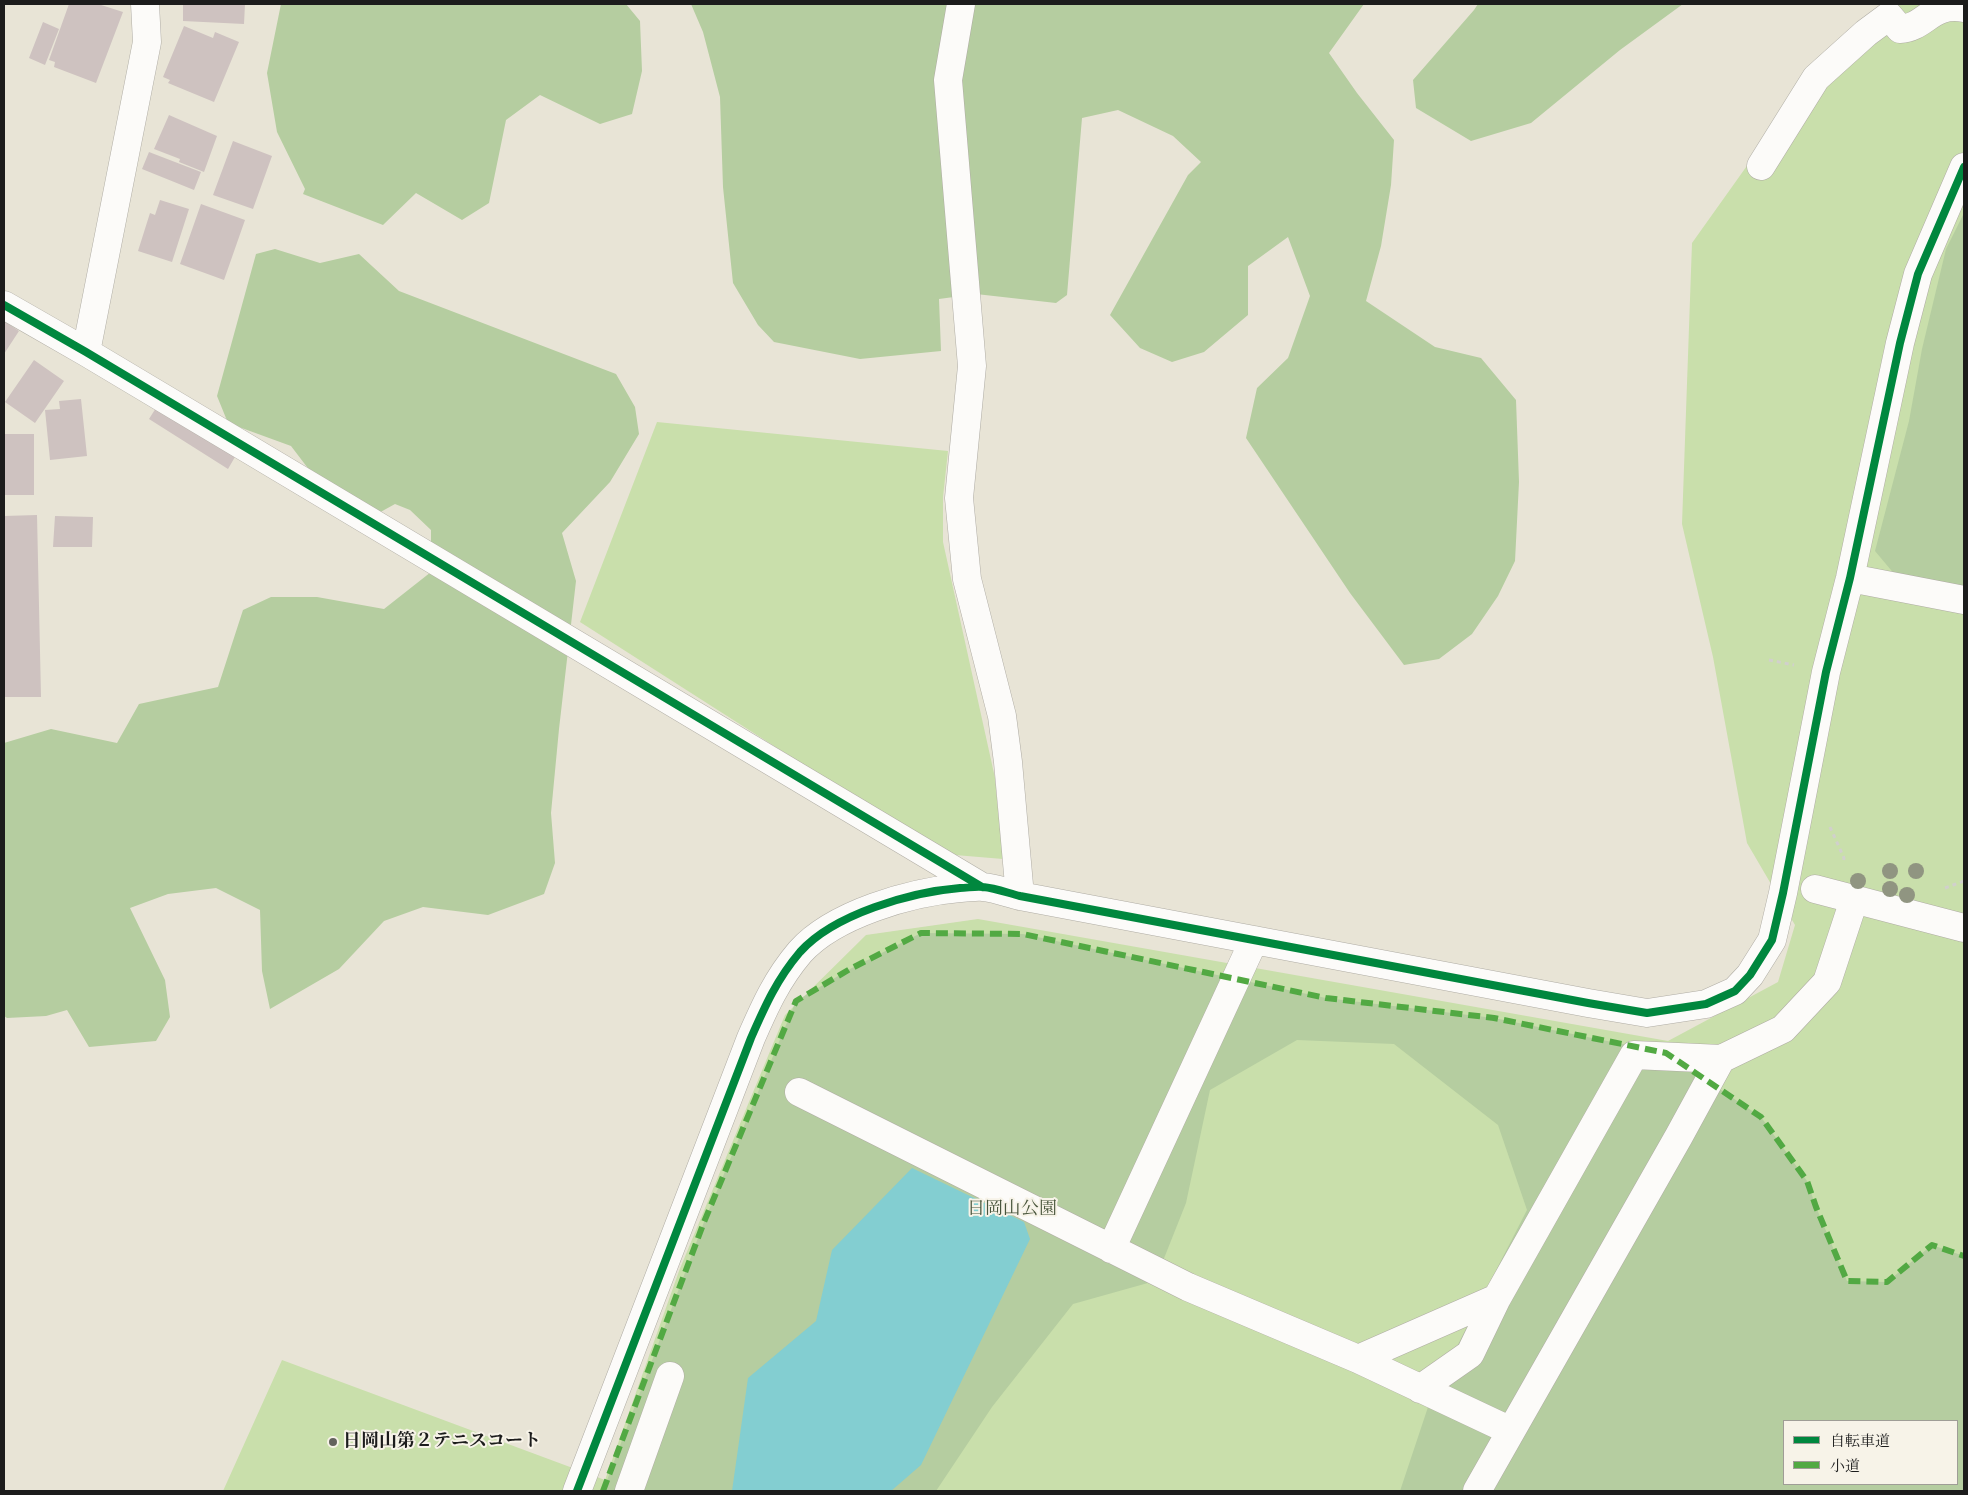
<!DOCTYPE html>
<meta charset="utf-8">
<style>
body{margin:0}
#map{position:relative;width:1968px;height:1495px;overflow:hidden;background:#e8e4d6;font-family:"Libre Bodoni","Noto Serif JP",serif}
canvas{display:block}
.frame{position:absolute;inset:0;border:5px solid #1c1c1c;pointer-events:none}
.legend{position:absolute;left:1783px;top:1420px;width:175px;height:65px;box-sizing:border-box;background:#f7f3e8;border:1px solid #9f9d96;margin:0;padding:6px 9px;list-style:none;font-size:15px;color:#1c1c1c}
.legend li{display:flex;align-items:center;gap:10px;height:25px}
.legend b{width:25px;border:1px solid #9f9d96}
</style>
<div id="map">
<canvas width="1968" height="1495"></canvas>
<div class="frame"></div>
<ul class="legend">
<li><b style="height:6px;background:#00873e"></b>自転車道</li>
<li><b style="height:6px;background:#52a943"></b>小道</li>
</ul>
</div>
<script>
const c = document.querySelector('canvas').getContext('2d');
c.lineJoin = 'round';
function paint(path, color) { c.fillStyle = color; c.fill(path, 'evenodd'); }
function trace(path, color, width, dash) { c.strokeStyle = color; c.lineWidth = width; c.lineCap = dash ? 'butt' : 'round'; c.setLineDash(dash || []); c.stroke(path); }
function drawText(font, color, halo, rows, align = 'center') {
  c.font = font + ' "Libre Bodoni","Noto Serif JP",serif'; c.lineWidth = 4; c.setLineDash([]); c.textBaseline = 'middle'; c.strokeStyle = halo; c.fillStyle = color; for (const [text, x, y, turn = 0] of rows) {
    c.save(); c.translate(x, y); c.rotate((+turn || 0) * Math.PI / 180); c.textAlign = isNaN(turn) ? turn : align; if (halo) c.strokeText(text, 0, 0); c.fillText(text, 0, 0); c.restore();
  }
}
paint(new Path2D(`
 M1887,4H1964V1491H223L282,1360L605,1480L679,1271L785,1015L866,935L978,919L1668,1041L1778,982L1795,925L1747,843L1713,657L1682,524L1692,243L1791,104ZM1784,1421H1957V1484H1784Z
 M657,422L948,451L943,497V542L995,778L1003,859L943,854L580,622Z`), '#c9dfab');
paint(new Path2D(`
 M281,4H626L640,21L642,71L632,114L600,124L540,95L506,120L489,203L462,220L416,193L383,225L303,194L305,189L277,132L267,73Z
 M691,4H1364L1329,53L1357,93L1394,140L1391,185L1381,246L1366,301L1435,347L1481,358L1516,400L1519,482L1515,561L1498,596L1472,634L1439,659L1404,665L1350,593L1246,438L1257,388L1288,358L1310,296L1288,237L1248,266V315L1204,352L1172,362L1140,348L1110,315L1188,175L1201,162L1173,136L1118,110L1082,118L1067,295L1056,303L976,294L939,299L941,351L860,359L774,342L758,325L733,283L723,187L720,97L703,32Z
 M1478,4H1683L1620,50L1531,123L1471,141L1416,108L1413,80L1474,10Z
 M1964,213V597L1896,576L1875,551L1909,421L1922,349L1946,249Z
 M275,249L320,263L359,254L399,291L616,374L635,407L639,434L610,482L562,533L576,581L559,729L551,813L555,863L544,894L488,915L423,907L384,921L339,969L270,1009L262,971L260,910L216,888L168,894L130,908L165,980L170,1017L156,1041L89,1047L67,1010L46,1016L7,1018L4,1016V743L51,729L117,743L139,704L218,687L243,610L271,597H317L384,609L431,572V530L410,510L395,504L366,520L320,484L291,446L228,423L217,396L256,254Z
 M921,933L1023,934L1326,998L1494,1018L1666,1053L1761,1117L1807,1181L1816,1207L1847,1281L1887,1282L1932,1245L1964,1256V1491H1400L1432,1395L1527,1210L1498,1125L1394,1044L1297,1040L1210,1090L1186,1203L1155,1281L1073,1304L992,1407L936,1491H603L704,1222L796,1001L850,969ZM1784,1421H1957V1484H1784Z`), '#b5cda0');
paint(new Path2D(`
 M912,1168L1024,1222L1030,1239L921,1465L891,1491H732L748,1378L816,1321L832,1250Z`), '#83ced1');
paint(new Path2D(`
 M69,4H98L123,12L96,83L54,67L55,62L49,60Z
 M183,4H245L244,24L183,21Z
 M43,22L59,29L45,65L29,58Z
 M184,26L213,38L215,32L239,42L214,102L168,83L170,80L163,77Z
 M169,115L217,136L204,172L179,162L180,159L154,149Z
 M233,141L272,156L253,209L213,195Z
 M149,152L201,172L194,190L142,169Z
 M160,200L189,209L172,262L138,251L150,213L155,215Z
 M201,204L245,220L224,280L180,264Z
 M4,321L19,331L4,354Z
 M34,360L64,381L35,423L5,402Z
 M81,399L87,456L50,460L45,410L60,409L59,401Z
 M161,400L239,450L228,469L149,419Z
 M4,434H34V495H4Z
 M37,515L41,697H4V516Z
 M55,516L93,517L92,547H53Z`), '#cec2c0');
const minor = new Path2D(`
 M961,4L948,80L972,366L959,498L967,579L1002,716L1008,762L1020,896
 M1761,166L1816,78L1866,33L1889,16L1900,29C1925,28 1931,2 1964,8
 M4,305L86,352L982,887
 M86,352L147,42L145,4
 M1850,578L1964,600
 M1815,889L1964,928
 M799,1092L1188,1287L1358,1359L1511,1431
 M1111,1249L1254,940
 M1358,1359L1497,1298
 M1420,1389L1470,1354L1497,1298L1634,1055L1721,1059
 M577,1491L751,1038C765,1006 777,979 800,952C834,914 911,892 960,888C967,888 976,886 983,887C995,888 1008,893 1020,896L1588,1003L1647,1013L1706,1004L1735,991L1750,975L1772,940L1783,893L1826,672L1850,578L1900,343L1918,274L1964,167
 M629,1491L670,1376
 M1477,1491L1679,1136L1721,1059L1783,1029L1827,982L1854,900`);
trace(minor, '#afaca4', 29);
trace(new Path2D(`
 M1769,660L1794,665
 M1830,827L1844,858L1843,863
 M1945,888L1964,881`), '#d1d0cc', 3, [4, 4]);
trace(minor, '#fcfbf9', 28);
trace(new Path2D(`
 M603,1491L704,1222L796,1001L850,969L921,933L1023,934L1326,998L1494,1018L1666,1053L1761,1117L1807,1181L1816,1207L1847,1281L1887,1282L1932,1245L1964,1256`), '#52a943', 6, [12, 6]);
trace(new Path2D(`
 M4,305L86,352L982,887
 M577,1491L751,1038C765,1006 777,979 800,952C834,914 911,892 960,888C967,888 976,886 983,887C995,888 1008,893 1020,896L1588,1003L1647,1013L1706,1004L1735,991L1750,975L1772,940L1783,893L1826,672L1850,578L1900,343L1918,274L1964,167`), '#00873e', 8);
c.fillStyle = '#909581';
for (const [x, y] of [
 [1890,871],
 [1916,871],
 [1858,881],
 [1890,889],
 [1907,895]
]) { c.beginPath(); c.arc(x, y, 8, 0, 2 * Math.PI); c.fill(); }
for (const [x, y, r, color] of [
 [333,1442,5,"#63625d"]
]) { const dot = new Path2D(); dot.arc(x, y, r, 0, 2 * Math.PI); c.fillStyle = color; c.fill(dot); trace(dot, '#f7f3e8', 2); }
drawText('18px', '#48553c', '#f7f3e8', [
 ["日岡山公園",1012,1210]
]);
drawText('bold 18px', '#1c1c1c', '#f7f3e8', [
 ["日岡山第２テニスコート",343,1442]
], 'left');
</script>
